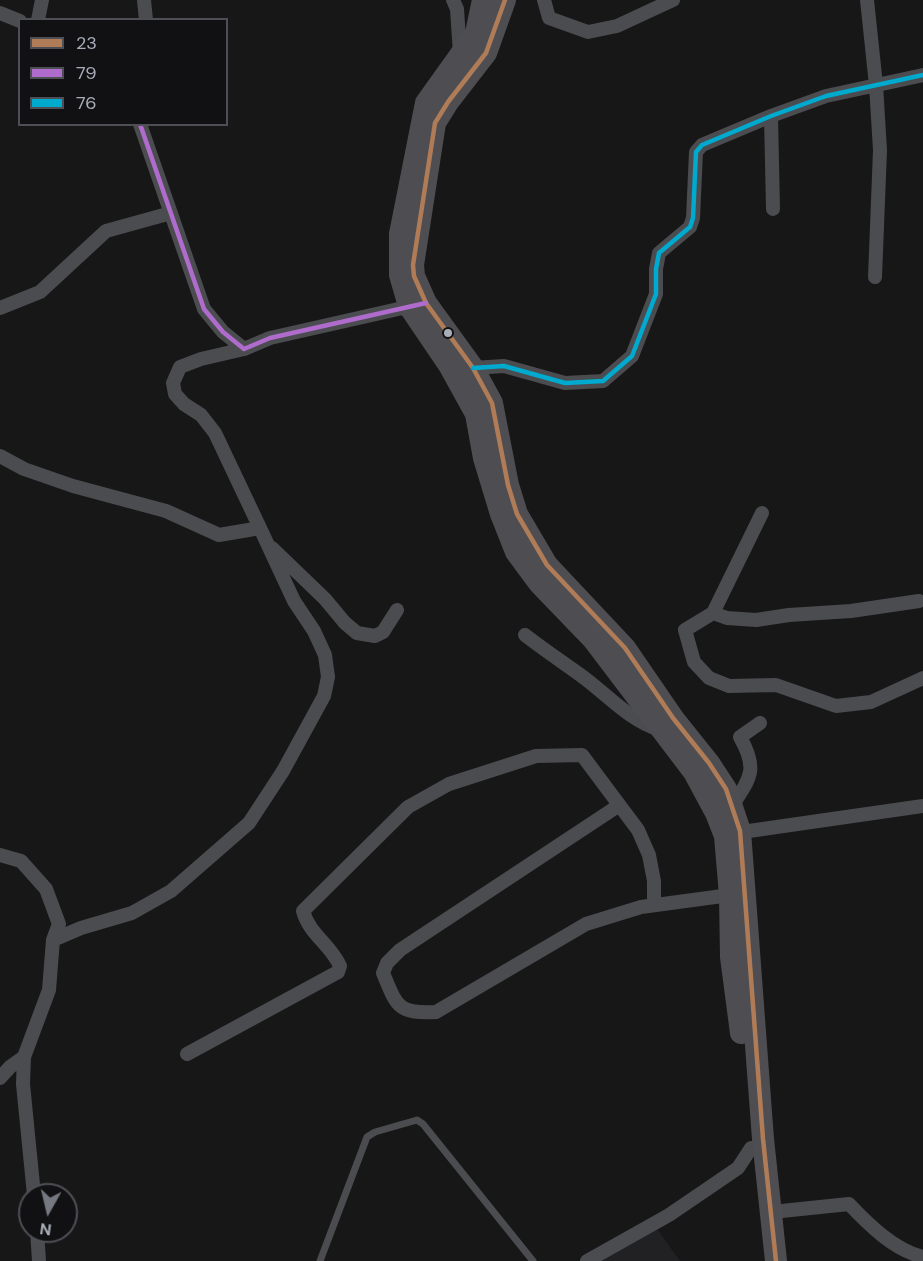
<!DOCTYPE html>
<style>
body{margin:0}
#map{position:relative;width:923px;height:1261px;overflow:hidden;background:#171717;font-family:"DM Sans",sans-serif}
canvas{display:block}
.legend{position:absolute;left:18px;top:18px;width:210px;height:108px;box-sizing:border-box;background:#111113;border:2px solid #4d4f55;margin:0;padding:8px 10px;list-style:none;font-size:18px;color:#a8adb8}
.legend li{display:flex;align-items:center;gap:12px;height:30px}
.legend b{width:30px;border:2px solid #4d4f55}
.north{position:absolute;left:18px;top:1183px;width:60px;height:60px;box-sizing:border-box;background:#111113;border:2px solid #4d4f55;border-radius:50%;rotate:188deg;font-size:16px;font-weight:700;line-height:24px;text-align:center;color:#a8adb8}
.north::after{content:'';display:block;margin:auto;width:21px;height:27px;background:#757880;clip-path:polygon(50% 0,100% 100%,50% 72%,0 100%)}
</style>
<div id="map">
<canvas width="923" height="1261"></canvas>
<ul class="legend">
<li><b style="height:8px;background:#b07c57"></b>23</li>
<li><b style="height:8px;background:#b06ccc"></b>79</li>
<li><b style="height:8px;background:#00a9ce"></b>76</li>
</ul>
<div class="north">N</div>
</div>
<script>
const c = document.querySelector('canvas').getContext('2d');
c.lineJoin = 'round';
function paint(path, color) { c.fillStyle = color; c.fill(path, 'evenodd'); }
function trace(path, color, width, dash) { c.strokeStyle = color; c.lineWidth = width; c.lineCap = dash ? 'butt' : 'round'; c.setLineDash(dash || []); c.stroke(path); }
paint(new Path2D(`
 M657,1229L680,1261H599Z`), '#212123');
trace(new Path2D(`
 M320,1261L367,1137L375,1132L417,1120L423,1124L533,1261`), '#4b4c50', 7);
trace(new Path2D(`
 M144,0L146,20
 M453,0L457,9L460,54
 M544,0L549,18L588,32L617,26L673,0
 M867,0L876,85L880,150L875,277
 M0,13L20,21
 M38,20L42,0
 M771,116L773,209
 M140,124L204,309L223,332L244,349L270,338L416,305
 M0,308L40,292L106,231L171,213
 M473,368L504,366L565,383L603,381L632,356L656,294V269L659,253L690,227L693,218L696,152L702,145L771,116L826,96L923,75
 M0,456L24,469L73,486L166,511L219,535L260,528L215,433L201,415L184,404L175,394L173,383L180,367L201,359L244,349
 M762,513L713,613L685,630L694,662L709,678L729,686L776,685L836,706L871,702L923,678
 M272,548L325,599L345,623L357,633L375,636L383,632L397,610
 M713,613L727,618L756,620L789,615L851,611L919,601
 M525,635C543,649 561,661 579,674C606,693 628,720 660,730
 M618,806L400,950L387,963L383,973C397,1006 397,1014 436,1012L586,924L641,907L730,895
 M732,806C751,777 758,769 740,737L760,723
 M735,833L923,806
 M0,855L21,861L46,889L59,924L53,940L49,990L24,1057L23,1084L34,1195
 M53,940L81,928L132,913L171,891L249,823L283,771L324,696L328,677L325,655L314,631L294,601L260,528
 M187,1054L338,972L340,966C331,945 309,934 303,911L408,807L449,784L536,756L582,755L638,830L649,855L654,881V905
 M0,1078L10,1067L24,1057
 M772,1212L849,1204C869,1225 894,1250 923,1257
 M37,1231L39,1261
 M587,1261L669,1215L738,1168L751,1148`), '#4b4c50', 14);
trace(new Path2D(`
 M483,0L476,33L426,103L400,234V275L409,306L449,365L476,414L484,458L501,514L516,552L539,583L593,639L694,772L716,813L725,836L730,895L731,957L741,1033
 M505,0L486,53L448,102L435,123L413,265L414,276L426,303L473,368L492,403L508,485L517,514L547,565L625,648L673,718L709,763L726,789L740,831L763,1139L776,1261`), '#4e4e52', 22);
trace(new Path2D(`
 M505,0L486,53L448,102L435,123L413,265L414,276L426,303L473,368L492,403L508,485L517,514L547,565L625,648L673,718L709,763L726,789L740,831L763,1139L776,1261`), '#b07c57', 4.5);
trace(new Path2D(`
 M140,124L204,309L223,332L244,349L270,338L426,303`), '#b06ccc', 4.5);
trace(new Path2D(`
 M473,368L504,366L565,383L603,381L632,356L656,294V269L659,253L690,227L693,218L696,152L702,145L771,116L826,96L923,75`), '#00a9ce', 4.5);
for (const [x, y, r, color] of [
 [448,333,5,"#a8adb8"]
]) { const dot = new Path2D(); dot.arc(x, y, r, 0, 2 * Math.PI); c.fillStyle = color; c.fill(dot); trace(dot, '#111113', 2); }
</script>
